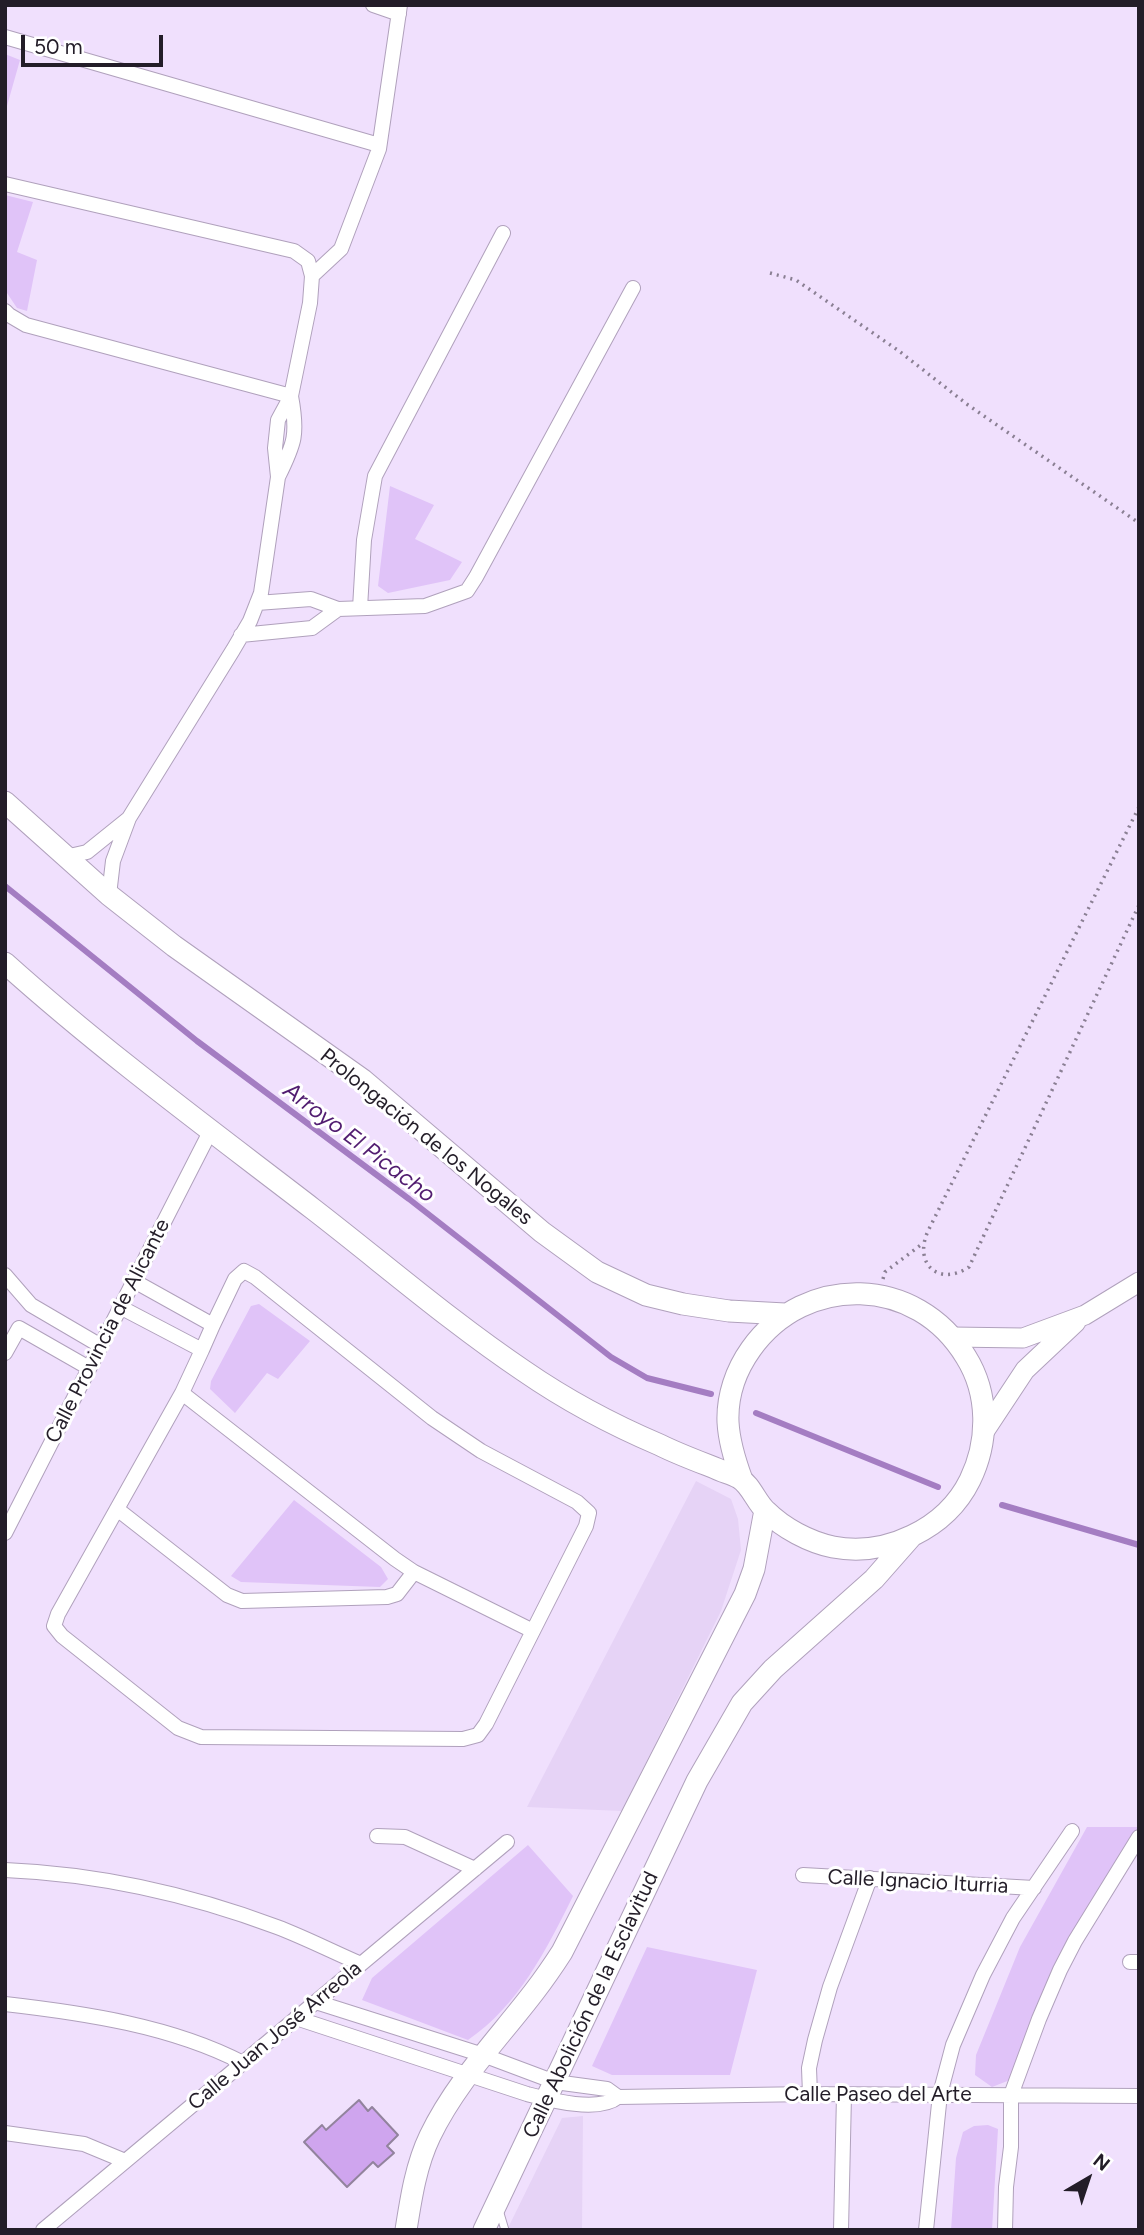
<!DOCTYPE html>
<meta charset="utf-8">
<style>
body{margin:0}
#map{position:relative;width:1144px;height:2235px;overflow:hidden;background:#f0e0fd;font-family:Figtree,sans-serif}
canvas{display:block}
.frame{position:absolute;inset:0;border:7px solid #231d28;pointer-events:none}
.north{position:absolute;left:1053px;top:2144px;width:70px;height:70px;-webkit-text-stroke:5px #fff;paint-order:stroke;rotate:39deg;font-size:19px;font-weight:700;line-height:28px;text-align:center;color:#231d28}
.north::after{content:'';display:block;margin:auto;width:24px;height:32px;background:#231d28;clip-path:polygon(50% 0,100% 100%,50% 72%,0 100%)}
.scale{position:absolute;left:21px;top:35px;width:142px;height:32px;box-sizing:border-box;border:4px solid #231d28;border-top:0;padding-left:9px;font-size:21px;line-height:24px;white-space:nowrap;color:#231d28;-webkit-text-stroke:5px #fff;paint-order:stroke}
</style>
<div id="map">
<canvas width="1144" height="2235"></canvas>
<div class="frame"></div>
<div class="north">N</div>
<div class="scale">50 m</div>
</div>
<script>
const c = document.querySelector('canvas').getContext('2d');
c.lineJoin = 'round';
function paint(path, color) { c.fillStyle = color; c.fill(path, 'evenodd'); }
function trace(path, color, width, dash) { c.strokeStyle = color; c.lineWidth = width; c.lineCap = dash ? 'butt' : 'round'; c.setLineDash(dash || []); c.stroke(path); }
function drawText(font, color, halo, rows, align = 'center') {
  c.font = font + ' Figtree,sans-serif'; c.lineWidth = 6; c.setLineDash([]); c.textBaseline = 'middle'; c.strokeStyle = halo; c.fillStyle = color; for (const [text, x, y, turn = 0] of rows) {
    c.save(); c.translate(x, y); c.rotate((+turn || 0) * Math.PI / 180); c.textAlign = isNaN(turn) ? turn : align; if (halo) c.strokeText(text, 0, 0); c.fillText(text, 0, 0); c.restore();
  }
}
paint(new Path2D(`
 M696,1481L731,1499L738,1519L741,1550L721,1611L622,1811L527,1807Z
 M583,2116L582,2230H507L562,2118Z`), '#e6d3f6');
paint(new Path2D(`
 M5,54L20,60L5,113Z
 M5,195L33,202L17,252L37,260L27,311L17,308L5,290Z
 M390,486L434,505L415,539L462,562L450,580L388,593L378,586Z
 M259,1304L310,1341L278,1379L267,1373L235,1413L210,1389L211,1381L251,1306Z
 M294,1500L381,1567L388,1579L380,1587L241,1582L231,1576Z
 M1087,1827H1139V1831L1010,2080L992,2087L975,2075L976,2055L1020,1947Z
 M528,1845L573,1896C547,1949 518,2006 468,2040L362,2000L372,1978Z
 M647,1947L757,1970L730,2075H612L592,2066Z
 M988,2125L998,2129L992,2230H951L956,2158L963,2132L974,2126Z`), '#e0c3f8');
trace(new Path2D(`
 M5,886L197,1041L409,1199L611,1357L647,1378L711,1394
 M756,1413L938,1487
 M1002,1505L1139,1545`), '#a47dc2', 6);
const building = new Path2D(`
 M359,2100L368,2111L372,2107L398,2135L387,2146L394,2153L378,2167L373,2162L347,2187L304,2142L322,2125L326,2130Z`);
paint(building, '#cfa5ee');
trace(building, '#92839d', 2);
const service = new Path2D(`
 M499,2210L505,2230`);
const minor = new Path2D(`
 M373,5L399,14
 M5,37L379,145
 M5,184L294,251L308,261L312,276L310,303L291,396L278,420L275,448L278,477L261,593L250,621L233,650L129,818L113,861L109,895
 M312,276L341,249L379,149L400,5
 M5,311L9,315L26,325L291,396
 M278,477C295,443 298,434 291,396
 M257,603L311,599L338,609L425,606L467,591L476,577L633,288
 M360,608L364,540L375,476L503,233
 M241,635L312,628L338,609
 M65,857L87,852L128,819
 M5,1275L31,1305L101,1346
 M120,1307L202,1350L182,1393L58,1614L54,1626L62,1636L178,1728L201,1737L463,1739L478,1735L486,1724L586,1526L589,1513L577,1502L481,1451L432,1418L255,1277L244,1271L235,1279L213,1325L134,1281
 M202,1350L213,1325
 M5,1353L19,1328L89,1368
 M182,1393L395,1559L414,1572L533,1631
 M117,1509L227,1595L242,1601L387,1597L397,1594L414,1572
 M5,1533L211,1130
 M377,1836L405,1837L475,1869
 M5,1870C100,1874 189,1894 277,1927C306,1938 333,1952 361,1964
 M803,1875L1034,1888
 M1130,1962H1139
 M316,2002L483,2055L555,2082L607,2089L618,2097
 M5,2004C84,2013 172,2026 243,2063
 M296,2018L527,2094C550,2100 598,2113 618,2097L810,2094L1139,2096
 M810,2094L809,2068L815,2040L830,1987L870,1878
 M5,2133L84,2144L125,2161
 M43,2230L507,1842
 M841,2230L844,2095
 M926,2230L940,2094L953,2045L983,1975L1013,1918L1072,1831
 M1005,2230L1006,2187L1011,2147V2095L1039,2019L1060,1970L1075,1941L1139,1837`);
const tertiary = new Path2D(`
 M952,1337L1023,1338L1085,1315L1139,1282
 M984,1432L1025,1370L1076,1322`);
const secondary = new Path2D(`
 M5,802L109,895L174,946L363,1080L542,1232L597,1272L646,1295L683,1304L729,1311L785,1314
 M5,963C103,1051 209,1129 313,1209C383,1263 451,1322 524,1371C566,1400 613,1425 660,1445C678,1454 697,1461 715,1468C723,1472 732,1474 739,1478C751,1485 756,1502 766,1511C783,1528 809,1542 833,1547C886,1557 946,1529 970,1480C989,1441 989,1394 966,1357C917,1275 805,1273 751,1349C736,1370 727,1396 728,1422C729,1442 735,1461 742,1480
 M406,2230C411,2198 416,2165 430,2136C456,2082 498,2039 534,1992C544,1979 553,1966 562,1952L745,1594L754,1569L765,1510
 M484,2230L697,1781L742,1703L773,1669L874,1579L911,1537`);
trace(service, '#b0a1bc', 9);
trace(minor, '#b0a1bc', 16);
trace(tertiary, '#b0a1bc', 21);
trace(secondary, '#b0a1bc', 23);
trace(new Path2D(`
 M770,273L796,280L899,351L968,405L1139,523
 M1139,807L928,1231C913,1264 939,1287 969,1267L1139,905
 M883,1279L885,1272L922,1244`), '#8a7f93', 3.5, [2, 5]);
trace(service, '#fff', 7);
trace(minor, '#fff', 14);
trace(tertiary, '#fff', 19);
trace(secondary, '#fff', 21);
drawText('21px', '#231d28', '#fff', [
 ["Prolongación de los Nogales",426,1137,39],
 ["Calle Provincia de Alicante",108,1331,-63],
 ["Calle Ignacio Iturria",918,1882,3],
 ["Calle Abolición de la Esclavitud",591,2005,-65],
 ["Calle Juan José Arreola",275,2036,-40],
 ["Calle Paseo del Arte",878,2095]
]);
drawText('italic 23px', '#511c70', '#fff', [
 ["Arroyo El Picacho",359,1143,37]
]);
</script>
